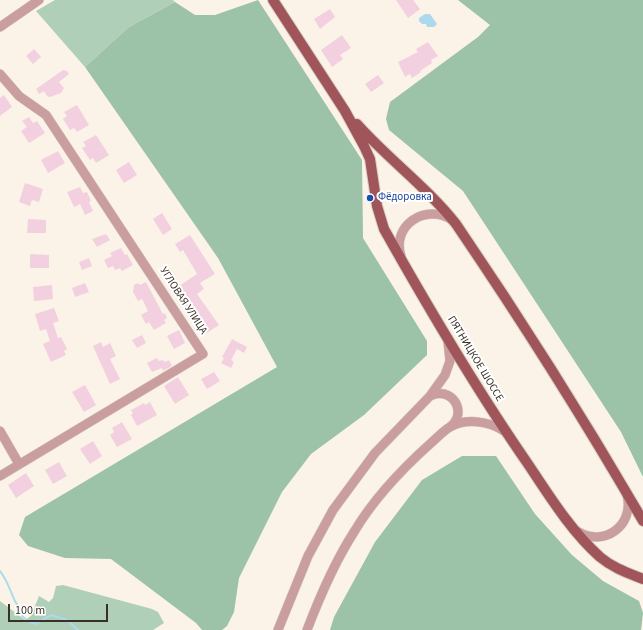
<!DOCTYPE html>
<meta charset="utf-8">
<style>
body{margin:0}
#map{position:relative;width:643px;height:630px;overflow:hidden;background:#fbf3e7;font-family:"Source Sans 3",sans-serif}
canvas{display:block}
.scale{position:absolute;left:8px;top:604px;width:100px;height:18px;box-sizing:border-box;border:2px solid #3a3126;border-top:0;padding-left:5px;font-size:12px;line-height:14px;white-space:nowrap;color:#3a3126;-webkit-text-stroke:3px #fff;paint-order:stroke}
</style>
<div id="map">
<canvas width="643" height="630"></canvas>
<div class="scale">100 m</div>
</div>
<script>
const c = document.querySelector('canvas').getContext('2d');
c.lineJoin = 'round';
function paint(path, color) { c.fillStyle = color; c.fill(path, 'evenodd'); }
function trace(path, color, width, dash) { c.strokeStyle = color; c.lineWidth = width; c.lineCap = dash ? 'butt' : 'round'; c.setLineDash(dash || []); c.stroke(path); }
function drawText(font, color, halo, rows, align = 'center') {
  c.font = font + ' "Source Sans 3",sans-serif'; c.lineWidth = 4; c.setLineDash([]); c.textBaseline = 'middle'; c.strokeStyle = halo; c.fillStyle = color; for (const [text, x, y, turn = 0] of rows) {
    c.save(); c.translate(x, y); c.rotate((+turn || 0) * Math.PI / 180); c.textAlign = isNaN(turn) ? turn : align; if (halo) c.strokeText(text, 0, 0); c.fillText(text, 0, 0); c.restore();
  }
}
paint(new Path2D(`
 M55,0H173L175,2L129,27L85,67L36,11Z
 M63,585L152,609L158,612L164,623L153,630H0V601L25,620L31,616L39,596L49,602L53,598L56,586Z`), '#afcfb8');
paint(new Path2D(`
 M258,0L362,160L363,238L427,341V355L364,415L311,454L282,492L239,578L234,612L227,626L222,630H202L196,623L111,559L65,558L28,546L19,535L25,517L277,367L218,258L85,67L129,27L175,2L195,15H215Z
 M458,0H643V477L621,432L463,191L389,130L386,119L390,102L478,37L490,25Z
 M462,456H496L535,514L572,555L603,581L639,601L643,613L641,630H330L334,617L375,542L422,480Z`), '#9cc2a7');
paint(new Path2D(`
 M425,14H430L437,24L434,27H427L426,24H422L419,21V18Z`), '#abdaed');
trace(new Path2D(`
 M0,571C8,581 10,591 15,601C18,607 22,609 22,616L28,621L36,624L51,615L67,620L78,630`), '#abdaed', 2);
paint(new Path2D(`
 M396,0H413L420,9L408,18Z
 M330,9L335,17L320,29L314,19Z
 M342,35L351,48L340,55L343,59L332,67L321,50Z
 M428,42L438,56L431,60L432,63L420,71L421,72L412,78L410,74L405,77L398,62L418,52L416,49Z
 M34,49L41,57L33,64L26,56Z
 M63,70L67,71L69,74L59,82L64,88L61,93L50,97L47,96L44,91L39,94L36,89Z
 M378,75L384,83L371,92L365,84Z
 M4,95L12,107L0,116V98Z
 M77,105L89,125L77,132L74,128L70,130L63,119L67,116L64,112Z
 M29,117L33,123L37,121L45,133L29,143L21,131L27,127L22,121Z
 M96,135L109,155L96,163L93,158L90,160L82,148L86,146L83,142Z
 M58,151L65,163L48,173L41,160Z
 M129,162L137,175L124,183L116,170Z
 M25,183L43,189L39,202L32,200L30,206L19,202Z
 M80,187L83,193L87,192L91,201L89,202L93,211L85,215L80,204L74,207L67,192Z
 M162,213L172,229L163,235L153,219Z
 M28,219L46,220V233H27Z
 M106,234L110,240L97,247L92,239Z
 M190,235L215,274L200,283L204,289L197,294L219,325L205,334L191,311L188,314L173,290L197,274L183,250L180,252L175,244Z
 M121,248L125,255L127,254L133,265L122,271L120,268L115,270L113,266L108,268L104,260L112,256L110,253Z
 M30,254L49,255V268H30Z
 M89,258L92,266L82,270L79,262Z
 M146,282L163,314L165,313L167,318L164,320L166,323L154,330L149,322L146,324L141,315L148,311L142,299L138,301L133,292L134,285L138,283L140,285Z
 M85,283L89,292L75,297L72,288Z
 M52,285L53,299L34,301L33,287Z
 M54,308L59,321L53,323L58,338L61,337L67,349L64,351L66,355L51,362L43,344L50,341L46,329L40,331L35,314Z
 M179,330L185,343L174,349L167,336Z
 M142,335L146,343L137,348L132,340Z
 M232,339L247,347L244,353L237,349L231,360L234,362L231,368L221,363L224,358L222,357Z
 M101,342L103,347L110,343L116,356L110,359L120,379L110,384L93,346Z
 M157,358L159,361L163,360L165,362L169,360L172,366L163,371L162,368L152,372L147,363Z
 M214,372L220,381L207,389L201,379Z
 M178,377L189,395L175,404L164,386Z
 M85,385L96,405L84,412L72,392Z
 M150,402L157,415L137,426L131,415L133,413L131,410L144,403L145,405Z
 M122,422L132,439L117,447L110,435L114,432L112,428Z
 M93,441L102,456L90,464L80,449Z
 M59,462L67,476L53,484L45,470Z
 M26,473L34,486L16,498L8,485Z`), '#f3d0e0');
const minor = new Path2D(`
 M0,27L39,0
 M0,74L19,96L46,115L203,354L0,476
 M401,256C391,225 426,203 452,220
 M430,396C451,385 469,412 450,427
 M0,431L19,464
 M577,531C603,548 635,526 627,495
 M278,630L308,556L333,510L375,453L430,396L445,375L450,361L448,342
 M307,630C320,596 334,563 354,532C374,498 402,469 431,443C437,438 443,431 450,427C466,418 489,421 504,431`);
const major = new Path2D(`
 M273,0L345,111L364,146L370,159L377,206L384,229C429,309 476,389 528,464C550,497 571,531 600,557C613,568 628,573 643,579
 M357,124C388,159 427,187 456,224C522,321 584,419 643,521`);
trace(minor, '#d8d0c4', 10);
trace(major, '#d8d0c4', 12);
trace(minor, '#ca9e9f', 9);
trace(major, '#9f5559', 10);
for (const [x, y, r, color] of [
 [370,198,4,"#1a4fb4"]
]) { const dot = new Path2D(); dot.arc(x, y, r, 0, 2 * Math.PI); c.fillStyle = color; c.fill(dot); trace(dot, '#fff', 1.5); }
drawText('11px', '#164399', '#fff', [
 ["Фёдоровка",378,198]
], 'left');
drawText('11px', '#3a3126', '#fff', [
 ["УГЛОВАЯ УЛИЦА",183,301,57],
 ["ПЯТНИЦКОЕ ШОССЕ",475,359,59]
]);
</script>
